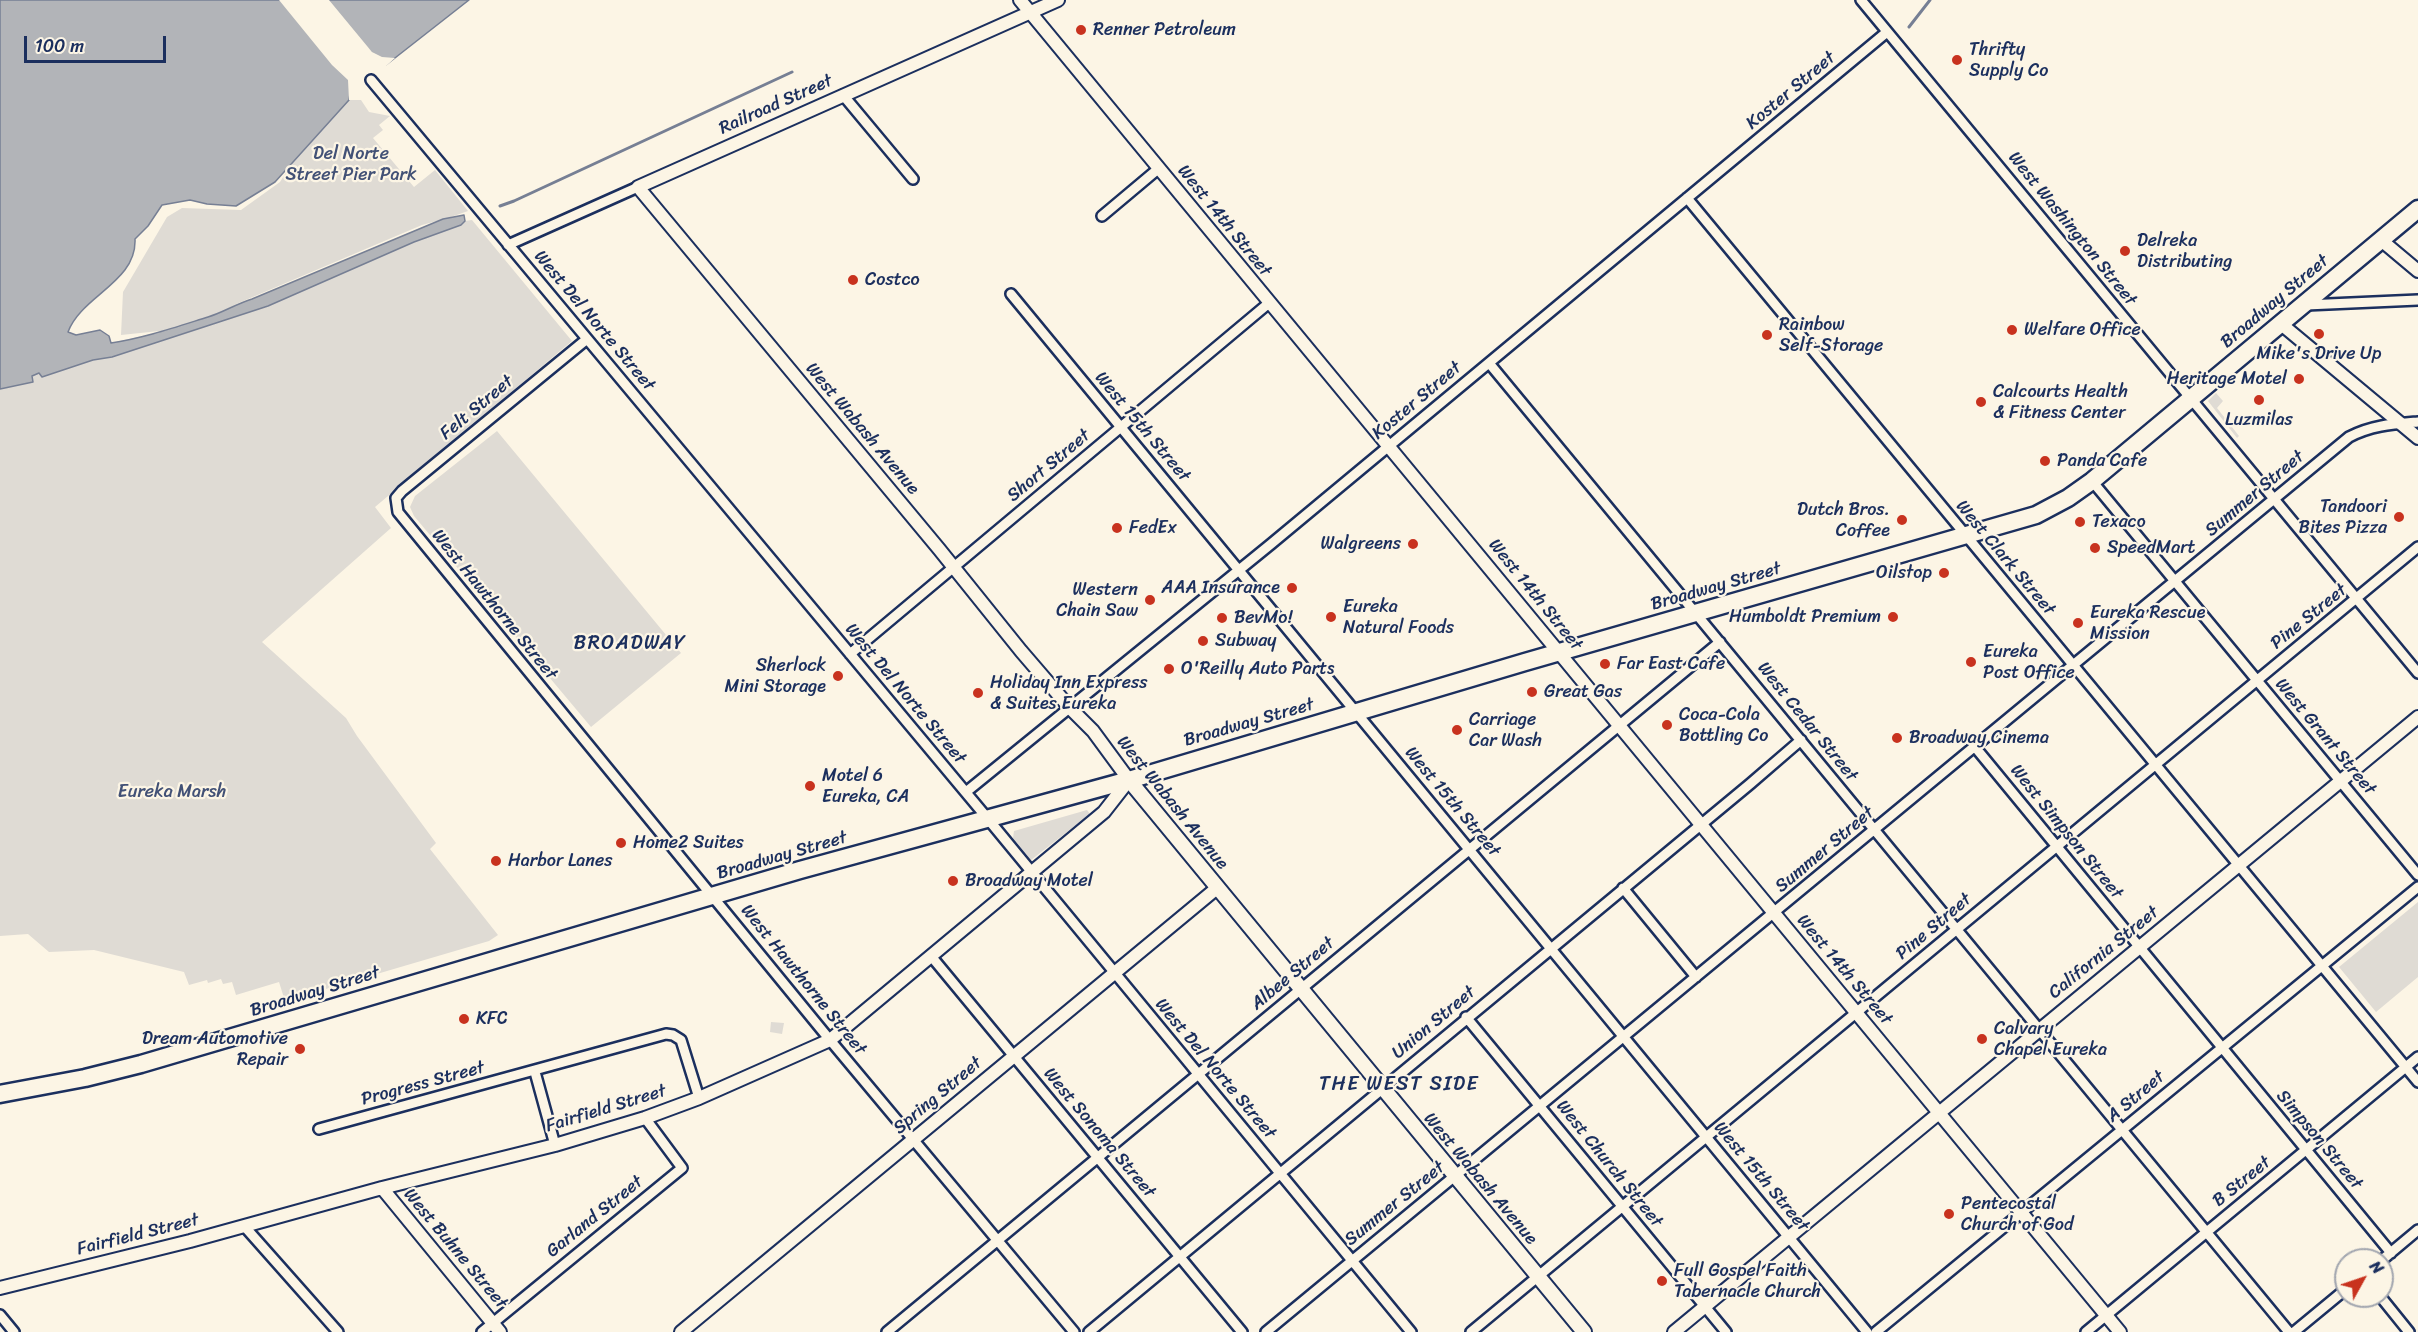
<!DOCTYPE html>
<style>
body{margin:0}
#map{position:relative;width:2418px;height:1332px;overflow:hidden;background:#fcf5e5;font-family:Sriracha,sans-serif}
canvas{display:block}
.north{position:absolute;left:2334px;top:1248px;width:60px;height:60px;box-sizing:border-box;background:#fcf5e5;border:2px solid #a2a6af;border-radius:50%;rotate:50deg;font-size:16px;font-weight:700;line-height:24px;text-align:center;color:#1b2f5e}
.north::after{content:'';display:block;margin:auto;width:21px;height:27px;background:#c8321e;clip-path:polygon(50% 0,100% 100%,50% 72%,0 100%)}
.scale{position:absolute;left:24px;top:36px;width:142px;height:27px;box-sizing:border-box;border:3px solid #1b2f5e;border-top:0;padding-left:8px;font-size:18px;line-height:21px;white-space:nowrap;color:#1b2f5e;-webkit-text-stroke:4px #fcf5e5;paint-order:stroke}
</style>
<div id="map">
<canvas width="2418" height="1332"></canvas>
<div class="north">N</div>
<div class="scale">100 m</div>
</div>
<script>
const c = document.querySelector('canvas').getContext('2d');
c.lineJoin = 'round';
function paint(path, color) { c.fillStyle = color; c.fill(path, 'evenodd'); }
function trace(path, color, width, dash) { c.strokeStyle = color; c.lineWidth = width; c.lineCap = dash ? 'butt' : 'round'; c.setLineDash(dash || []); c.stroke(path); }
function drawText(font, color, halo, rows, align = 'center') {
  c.font = font + ' Sriracha,sans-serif'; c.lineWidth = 4.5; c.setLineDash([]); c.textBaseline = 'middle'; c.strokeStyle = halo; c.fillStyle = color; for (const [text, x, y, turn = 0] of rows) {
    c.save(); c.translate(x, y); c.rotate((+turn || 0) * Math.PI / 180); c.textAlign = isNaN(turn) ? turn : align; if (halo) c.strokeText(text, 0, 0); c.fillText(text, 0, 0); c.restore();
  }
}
paint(new Path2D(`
 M0,16L347,102L349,100H361L369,112L390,116L379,125L383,130L373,138L414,187L435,170L468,211L448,218L464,215L465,221L472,220L572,341L375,507L391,528L262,642L346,718L357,736L436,843L430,849L498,935L489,941L285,1001L279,982L236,995L232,982L223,984L221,979L208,983L207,980L189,985L184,972L94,950L49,952L28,934L0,936ZM292,163L280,182L241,210L182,208L167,217L123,292L121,335L169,330L111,343L109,336L100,330L76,335L67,332L74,320L168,189L218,204L236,206L275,182ZM437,221L252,299L234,305L422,225Z
 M2216,393L2223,401L2217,408L2239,436L2237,438L2208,401Z
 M497,431L681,653L591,727L414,516L410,507L415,496Z
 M1087,810L1090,814L1031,860L1013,838L1014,831Z
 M2418,902V977L2376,1012L2339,967Z
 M771,1022L784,1023L782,1034L770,1032Z`), '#dfdbd4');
const water = new Path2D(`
 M0,0H292L352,81L349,100L275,182L236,206L207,204L190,200L162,205L148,226L135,239C137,282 81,296 68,332L76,335L100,330L109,336L111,343C144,338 176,327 208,317C222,313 236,304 252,299L443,219L464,215L465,221L461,225L414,242L268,306L112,357L93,360L42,377L39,373L32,376L33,382L0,389Z
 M323,0H469L386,65L379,61Z`);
paint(water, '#b2b4b8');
trace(water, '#767f94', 1.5);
paint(new Path2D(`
 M279,0H296L348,65L355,81L352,100H349L348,80L332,65Z
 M320,0H329L372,52L382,57L395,58L384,68L377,63L357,46Z`), '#fcf5e5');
trace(new Path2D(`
 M1909,27L1930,0
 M500,206L514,201L792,72`), '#767f94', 3);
const minor = new Path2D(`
 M1861,0L2418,673
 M371,80L988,819L1411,1332
 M843,95L913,179
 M1687,198L2418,1082
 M1102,216L1158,169
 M508,245L638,187
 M1011,294L1867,1332
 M2306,305L2418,300
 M587,339L402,491L396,498L398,512L830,1040L1074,1332
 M1489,363L2289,1332
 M2092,481L2418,875
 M850,654L1269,303
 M1975,747L2391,1253
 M966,792L1271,544L1887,32
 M1623,888L1696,977
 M931,956L1242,1332
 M1466,1017L1726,1332
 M535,1072L555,1145
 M319,1129L666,1034L673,1035L681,1040L699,1098
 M245,1227L338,1332
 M2382,1260L2418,1230
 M2380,1296L2409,1332
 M0,1315L14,1332
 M482,1332L682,1168L645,1118
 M887,1332L1720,642
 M1089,1332L1750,784L1801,740
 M1266,1332L2349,437C2372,425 2393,424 2418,422
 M1471,1332L2418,547
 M1876,1332L2418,887
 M2086,1332L2418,1057
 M2294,1332L2346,1289`);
const tertiary = new Path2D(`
 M1020,0L2120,1332
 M2381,240L2418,271
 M2280,323L2418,438
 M382,1188L500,1332
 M0,1288L190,1241L382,1188L555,1145L645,1118L699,1098L830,1040L1104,812L1129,780L1093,731L1070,708L1021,651L939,549L638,187L1058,0
 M681,1332L1217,888
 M1674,1332L2418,717`);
const secondary = new Path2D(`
 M1129,780L1584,1332`);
const trunk = new Path2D(`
 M0,1094L85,1078L141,1064L800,870L1129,780L1525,662L2036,515L2068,498L2092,481L2418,209`);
trace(minor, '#1b2f5e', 14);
trace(tertiary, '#1b2f5e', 16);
trace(secondary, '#1b2f5e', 18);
trace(trunk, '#1b2f5e', 21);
trace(minor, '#fcf5e5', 9);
trace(tertiary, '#fcf5e5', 12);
trace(secondary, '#fcf5e5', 14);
trace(trunk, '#fcf5e5', 16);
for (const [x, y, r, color] of [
 [1081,30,6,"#c8321e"],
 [1957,60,6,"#c8321e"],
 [2125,251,6,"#c8321e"],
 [853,280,6,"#c8321e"],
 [2012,330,6,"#c8321e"],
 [2319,334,6,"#c8321e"],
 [1767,335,6,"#c8321e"],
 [2299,379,6,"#c8321e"],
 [2259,400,6,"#c8321e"],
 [1981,402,6,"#c8321e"],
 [2045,461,6,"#c8321e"],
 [2399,517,6,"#c8321e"],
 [1902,520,6,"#c8321e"],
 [2080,522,6,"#c8321e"],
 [1117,528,6,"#c8321e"],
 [1413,544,6,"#c8321e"],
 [2095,548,6,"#c8321e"],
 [1944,573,6,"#c8321e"],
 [1292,588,6,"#c8321e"],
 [1150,600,6,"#c8321e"],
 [1331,617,6,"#c8321e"],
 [1893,617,6,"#c8321e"],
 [1222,618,6,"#c8321e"],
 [2078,623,6,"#c8321e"],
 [1203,641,6,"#c8321e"],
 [1971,662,6,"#c8321e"],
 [1605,664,6,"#c8321e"],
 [1169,669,6,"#c8321e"],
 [838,676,6,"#c8321e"],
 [1532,692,6,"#c8321e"],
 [978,693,6,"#c8321e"],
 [1667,725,6,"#c8321e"],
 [1457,730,6,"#c8321e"],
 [1897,738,6,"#c8321e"],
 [810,786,6,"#c8321e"],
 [621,843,6,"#c8321e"],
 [496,861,6,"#c8321e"],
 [953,881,6,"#c8321e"],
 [464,1019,6,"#c8321e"],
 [1982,1039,6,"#c8321e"],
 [300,1049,6,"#c8321e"],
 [1949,1214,6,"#c8321e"],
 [1662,1281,6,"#c8321e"]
]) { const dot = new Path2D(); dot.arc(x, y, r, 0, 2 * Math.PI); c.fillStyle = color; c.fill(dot); trace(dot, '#fcf5e5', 2); }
drawText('18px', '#1b2f5e', '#fcf5e5', [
 ["Renner Petroleum",1093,30],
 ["Thrifty",1969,50],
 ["Supply Co",1969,71],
 ["Delreka",2137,241],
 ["Distributing",2137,262],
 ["Costco",865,280],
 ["Rainbow",1779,325],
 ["Self-Storage",1779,346],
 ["Welfare Office",2024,330],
 ["Mike's Drive Up",2319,354,"center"],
 ["Heritage Motel",2287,379,"right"],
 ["Calcourts Health",1993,392],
 ["& Fitness Center",1993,413],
 ["Luzmilas",2259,420,"center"],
 ["Panda Cafe",2057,461],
 ["Tandoori",2387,507,"right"],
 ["Bites Pizza",2387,528,"right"],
 ["Dutch Bros.",1890,510,"right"],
 ["Coffee",1890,531,"right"],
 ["Texaco",2092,522],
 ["FedEx",1129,528],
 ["Walgreens",1401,544,"right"],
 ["SpeedMart",2107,548],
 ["Oilstop",1932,573,"right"],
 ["AAA Insurance",1280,588,"right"],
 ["Western",1138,590,"right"],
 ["Chain Saw",1138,611,"right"],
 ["Eureka",1343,607],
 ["Natural Foods",1343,628],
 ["Eureka Rescue",2090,613],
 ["Mission",2090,634],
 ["Humboldt Premium",1881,617,"right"],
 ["BevMo!",1234,618],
 ["Subway",1215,641],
 ["Eureka",1983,652],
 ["Post Office",1983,673],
 ["Far East Cafe",1617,664],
 ["Sherlock",826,666,"right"],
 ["Mini Storage",826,687,"right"],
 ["O'Reilly Auto Parts",1181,669],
 ["Holiday Inn Express",990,683],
 ["& Suites Eureka",990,704],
 ["Great Gas",1544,692],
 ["Coca-Cola",1679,715],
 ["Bottling Co",1679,736],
 ["Carriage",1469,720],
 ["Car Wash",1469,741],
 ["Broadway Cinema",1909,738],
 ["Motel 6",822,776],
 ["Eureka, CA",822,797],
 ["Home2 Suites",633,843],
 ["Harbor Lanes",508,861],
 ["Broadway Motel",965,881],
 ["KFC",476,1019],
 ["Calvary",1994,1029],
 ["Chapel Eureka",1994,1050],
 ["Dream Automotive",288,1039,"right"],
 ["Repair",288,1060,"right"],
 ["Pentecostal",1961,1204],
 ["Church of God",1961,1225],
 ["Full Gospel Faith",1674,1271],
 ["Tabernacle Church",1674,1292]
], 'left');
drawText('18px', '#1b2f5e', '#fcf5e5', [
 ["Koster Street",1791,91,-40],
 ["Railroad Street",776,105,-24],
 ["West 14th Street",1224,221,51],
 ["West Washington Street",2072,229,51],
 ["Broadway Street",2275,302,-40],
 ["West Del Norte Street",594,321,50],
 ["Koster Street",1417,401,-40],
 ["Felt Street",477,408,-40],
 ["West 15th Street",1142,427,50],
 ["West Wabash Avenue",862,429,50],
 ["Short Street",1049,466,-40],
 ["Summer Street",2255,494,-40],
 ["West Clark Street",2005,558,50],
 ["Broadway Street",1716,587,-16],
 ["West 14th Street",1535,595,51],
 ["West Hawthorne Street",494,605,51],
 ["Pine Street",2309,617,-39],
 ["West Del Norte Street",905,694,50],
 ["West Cedar Street",1807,722,51],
 ["Broadway Street",1249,723,-16],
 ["West Grant Street",2325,737,50],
 ["West 15th Street",1452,802,50],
 ["West Wabash Avenue",1172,803,51],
 ["West Simpson Street",2066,832,51],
 ["Summer Street",1825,850,-40],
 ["Broadway Street",782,856,-16],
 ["Pine Street",1934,927,-40],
 ["California Street",2104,953,-39],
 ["West 14th Street",1844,970,50],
 ["Albee Street",1293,974,-40],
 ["West Hawthorne Street",803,980,51],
 ["Broadway Street",315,992,-17],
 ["Union Street",1434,1023,-40],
 ["West Del Norte Street",1215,1069,50],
 ["Progress Street",423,1084,-15],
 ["Spring Street",938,1096,-40],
 ["A Street",2136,1097,-40],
 ["Fairfield Street",606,1109,-17],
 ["West Sonoma Street",1099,1133,50],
 ["Simpson Street",2319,1140,50],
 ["West Church Street",1609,1164,51],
 ["West 15th Street",1761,1177,50],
 ["West Wabash Avenue",1480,1179,50],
 ["B Street",2242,1182,-39],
 ["Summer Street",1395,1204,-39],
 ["Garland Street",595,1217,-39],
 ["Fairfield Street",138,1235,-14],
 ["West Buhne Street",455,1249,50]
]);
drawText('18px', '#425176', '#fcf5e5', [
 ["Del Norte",351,154],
 ["Street Pier Park",351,175],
 ["Eureka Marsh",172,792]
]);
c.letterSpacing = '1.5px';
drawText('20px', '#1b2f5e', '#fcf5e5', [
 ["BROADWAY",630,644],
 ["THE WEST SIDE",1399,1085]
]);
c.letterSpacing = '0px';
</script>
